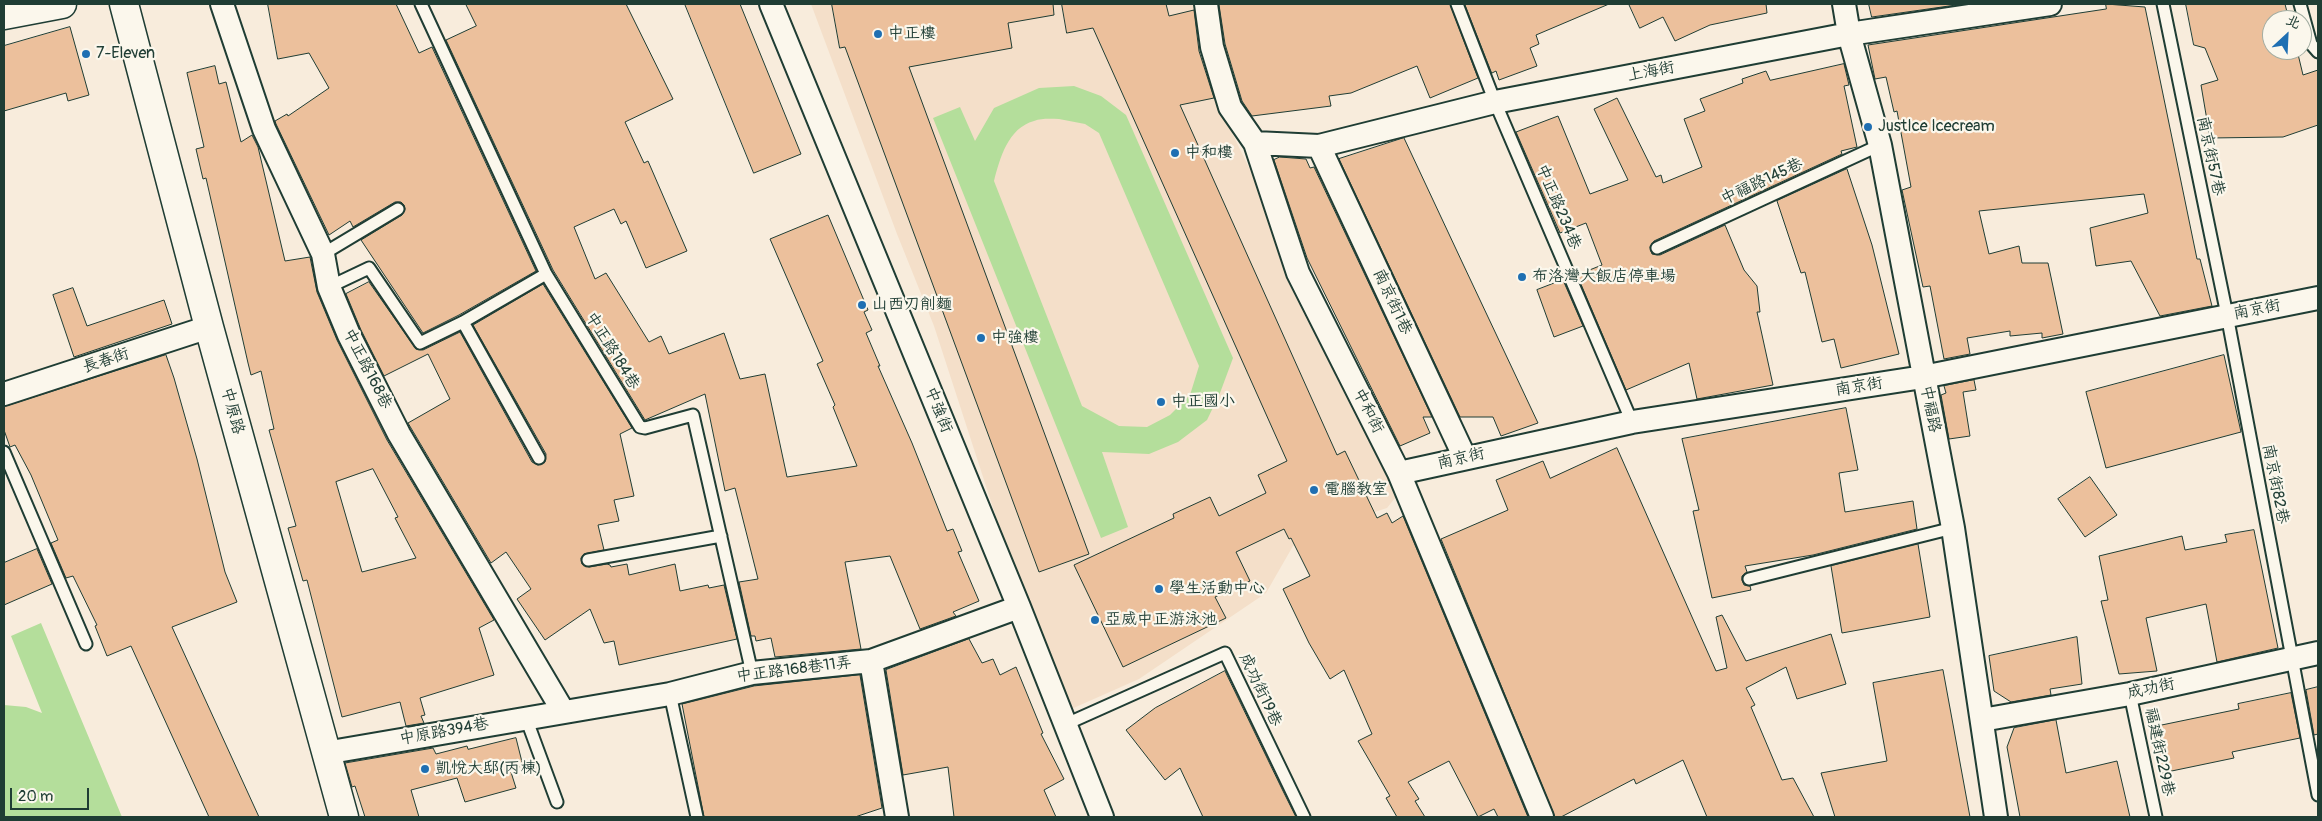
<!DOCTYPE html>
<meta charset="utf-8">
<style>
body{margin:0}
#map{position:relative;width:2322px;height:821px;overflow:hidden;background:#f8ecdc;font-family:Pangolin,"LXGW WenKai TC",sans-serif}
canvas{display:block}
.frame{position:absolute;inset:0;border:5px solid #1f3d34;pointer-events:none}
.north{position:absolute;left:2262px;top:10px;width:50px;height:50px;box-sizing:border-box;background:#fbf7ec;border:1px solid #a3ada2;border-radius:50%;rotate:25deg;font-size:14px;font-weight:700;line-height:20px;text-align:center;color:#1f3d34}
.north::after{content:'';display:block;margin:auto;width:18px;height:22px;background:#1f6fb2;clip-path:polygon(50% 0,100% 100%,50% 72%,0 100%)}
.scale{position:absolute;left:10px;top:788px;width:79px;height:22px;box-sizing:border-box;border:2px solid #1f3d34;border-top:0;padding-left:6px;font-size:15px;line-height:18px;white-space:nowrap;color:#1f3d34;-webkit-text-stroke:4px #fbf7ec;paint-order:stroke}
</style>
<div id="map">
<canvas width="2322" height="821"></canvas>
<div class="frame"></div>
<div class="north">北</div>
<div class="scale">20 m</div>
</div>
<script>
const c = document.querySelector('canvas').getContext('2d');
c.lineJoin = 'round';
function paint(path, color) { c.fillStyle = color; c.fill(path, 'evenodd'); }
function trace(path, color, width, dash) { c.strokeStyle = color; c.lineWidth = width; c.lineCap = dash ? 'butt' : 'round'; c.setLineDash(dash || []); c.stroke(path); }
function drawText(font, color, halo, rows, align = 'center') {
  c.font = font + ' Pangolin,"LXGW WenKai TC",sans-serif'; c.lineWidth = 4.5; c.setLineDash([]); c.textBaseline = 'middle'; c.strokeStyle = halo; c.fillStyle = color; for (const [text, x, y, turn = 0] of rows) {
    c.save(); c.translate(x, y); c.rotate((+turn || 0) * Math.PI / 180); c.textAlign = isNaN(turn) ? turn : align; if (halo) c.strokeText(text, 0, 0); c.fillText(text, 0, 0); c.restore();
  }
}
paint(new Path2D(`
 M811,4H1194L1198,63L1400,478L1399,493L1387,508L1328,527L1293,546L1266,593L1139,679L1060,714L934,326L897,234Z`), '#f4dfc9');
paint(new Path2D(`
 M1074,86L1101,96L1126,115L1233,358L1220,393L1207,420L1178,442L1149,454L1102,452L1128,527L1101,538L933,118L960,107L975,141L994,108L1039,88ZM1059,119L1085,124L1099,133L1199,366L1190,395L1170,415L1147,427L1119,426L1082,406L994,181C1000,158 1008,128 1034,121C1042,118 1051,119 1059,119Z
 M41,623L122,817H4V705L26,707L42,713L11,636Z`), '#b4de9b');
const building = new Path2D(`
 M268,4H396L419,53L432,47L536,271L459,315L423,333L361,240L402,215L405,209L404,205L401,202H395L353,227L350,221L329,235L276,124L275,121L287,114L288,116L329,88L309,53L278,59Z
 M466,4H626L673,99L625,122L644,163L648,161L687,251L646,268L626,221L621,224L614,209L574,227L595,279L606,273L649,342L661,336L669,354L724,333L740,379L765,374L787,477L857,466L833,407L835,405L817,364L823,361L770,239L828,215L868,310L864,312L872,330L866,333L880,366H878L912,443L947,531L953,529L962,551L958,552L979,601L953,612L956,616L920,629L890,556L845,562L861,649L775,657L771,638L756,641L755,636H751L739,582L758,579L735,488L725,491L705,394L645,420L553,270L446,40L476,26Z
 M685,4H740L801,154L754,173Z
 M832,4H1053L1054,15L1008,23L1012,48L909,67L1089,554L1039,572L845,47L840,48Z
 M1062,4H1166L1169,16L1194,10L1199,51L1214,98L1180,105L1337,455L1345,451L1377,518L1387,513L1392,523L1403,516L1528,817H1498L1494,809L1478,817L1449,761L1408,782L1419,799L1415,801L1425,817H1397L1386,798L1390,796L1358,741L1372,734L1344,670L1330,679L1309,643L1283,589L1310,576L1291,538L1289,539L1284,529L1236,552L1250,581L1215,597L1226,618L1123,667L1074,565L1174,518L1173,514L1210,497L1219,516L1266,493L1258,475L1287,461L1093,28L1067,33Z
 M1223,4H1450L1478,78L1430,98L1417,66L1351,93L1329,96L1331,106L1252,116L1242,101L1225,44L1219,5Z
 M1465,4H1609L1536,35L1539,44L1530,48L1537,66L1499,80L1496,71L1492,73Z
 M1629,4H1766L1767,13L1710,25L1675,41L1663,17L1640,28Z
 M1869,4H1963L1872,17Z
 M2106,4L2145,7L2197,259H2200L2212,306L2160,316L2131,261L2096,266L2090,228L2148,213L2144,194L1979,211L1989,254L2019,246L2022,263H2048L2063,334L2042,338V333L2010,336V331L1967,338L1970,354L1944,359L1930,286L1923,287L1902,190L1911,187L1897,111L1894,112L1886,77L1875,79L1868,45L2106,9Z
 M2186,4H2285L2289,20H2272V50H2297L2303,75L2318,70V125L2283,137L2210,138L2201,85L2218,80L2205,48L2194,45Z
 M70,27L89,95L68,101L66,93L4,111V46Z
 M1844,64L1849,85L1844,86L1857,147L1841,151L1842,154L1654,241L1650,247L1652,254L1660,255L1725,225L1744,270L1757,286L1760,312H1757L1773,385L1697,399L1689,363L1626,390L1577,275L1602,265L1586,223L1560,233L1516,132L1558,116L1590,194L1628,180L1594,109L1617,98L1656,177L1661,175L1663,183L1702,167L1684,119L1705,111L1700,99L1743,83L1742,79L1766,71L1770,80Z
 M215,66L219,84L226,82L241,142L252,135L258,147L285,261L310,257L317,292L337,340L387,440L494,620L479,628L494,675L420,698L425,715L421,716L424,723L406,726L400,702L342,717L307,580L303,581L288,528L296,526L269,430L274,429L261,371L251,375L248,363L206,178L203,179L196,149L204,147L187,73ZM373,469L398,517L395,518L416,558L362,572L336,482Z
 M1404,138L1463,264L1538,423L1501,436L1493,417H1460L1339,159Z
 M1280,157L1306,159L1310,168L1314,167L1432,417H1423L1430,433L1400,446L1307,258L1274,160Z
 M1847,169L1872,245L1899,354L1841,368L1834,339L1822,342L1805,272L1801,273L1777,201Z
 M1563,280L1583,326L1554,337L1537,290Z
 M369,282L416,349L423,350L460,332L532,462L538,465L545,462L546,454L473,325L543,284L632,428L620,434L634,496L614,500L619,521L598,525L604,550L584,554L581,558L582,564L589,567L607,564L610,565L611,567L627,564L629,575L675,564L680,591L708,585L709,588L724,585L737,639L619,665L614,641L604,643L590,609L545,640L517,599L531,589L506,552L491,563L408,423L450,399L428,354L384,376L361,330L346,294Z
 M73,288L87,326L164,300L172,324L74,357L53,295Z
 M166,355L174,378L197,459L225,572L237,602L172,627L259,817H209L131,646L107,656L95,626L97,625L73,576L66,578L51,543L58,540L31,475L15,445L10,447L4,430V407Z
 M2224,355L2241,432L2106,468L2086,392Z
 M1974,380L1976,390L1963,392L1970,436L1949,439L1941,395L1946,393L1944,386Z
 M1846,408L1858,470L1839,473L1845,512L1913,501L1917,529L1813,555L1745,566L1747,572L1742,576V580L1744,585L1750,586L1751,590L1712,598L1693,511L1699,510L1682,439Z
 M1617,448L1716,671L1727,668L1716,617L1722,615L1746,661L1831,634L1846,684L1797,699L1786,667L1746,688L1755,705L1751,707L1782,780L1793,778L1814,817H1707L1683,760L1636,784L1634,779L1561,817H1555L1441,539L1508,510L1496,480L1543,461L1550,478Z
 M2090,477L2117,515L2085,537L2058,499Z
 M2254,530L2278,648L2217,662L2206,604L2146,618L2157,671L2119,674L2101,601L2108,600L2099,556L2182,536L2185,550L2227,542L2225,535Z
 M1918,544L1930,617L1842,633L1831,566Z
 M37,549L52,584L4,605V563Z
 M2077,637L2082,684L2050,689L2051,695L2011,702L1994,691L1989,656Z
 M969,639L982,663L993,659L1000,675L1016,667L1043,733L1041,734L1064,779L1044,790L1056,817H954L948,767L903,775L886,670Z
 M1943,670L1970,817H1835L1821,773L1887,761L1873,683Z
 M1225,671L1283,791L1296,817H1203L1180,768L1165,780L1126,730L1155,708Z
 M860,675L882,808L855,817H704L682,704L754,686Z
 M2318,687V734L2314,735L2306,690Z
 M2291,693L2300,738L2232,752L2234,758L2162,773L2152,727L2239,709L2238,704Z
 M2056,720L2066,773L2117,761L2130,817H2020L2007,747L2014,728Z
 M516,738L523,766L510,769L516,788L465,802L457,778L411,790L419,817H365L355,786L352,787L345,763L433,748L436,754L467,746L468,749Z`);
paint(building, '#ecc09c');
trace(building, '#1f3d34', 1);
const service = new Path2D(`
 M421,4L546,274L640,427L645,428L693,415L752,673
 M1457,4L1495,102L1632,422
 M2163,4L2227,315L2318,795
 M2300,4L2311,44L2318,52
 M1657,248L1880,145
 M323,254L398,209
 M329,287L369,268L420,343L463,322L546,274
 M463,322L539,458
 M4,452L86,644
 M588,560L721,536
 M1749,579L1953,528
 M670,694L697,817
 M2130,694L2156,817
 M526,718L557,802
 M1064,725L1225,653L1304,817`);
const minor = new Path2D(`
 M222,4L264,129L323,254L329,287L349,335L399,434L563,711
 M771,4L1019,607L1102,817
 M1206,4L1212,47L1230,107L1255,143L1298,273L1399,473L1542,817
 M1844,4L1849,34L1880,145L1953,528L1996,817
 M1255,143L1319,146L1495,102L1849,34L2050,4
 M1319,146L1465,458
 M4,394L209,327
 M1399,473L1632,422L1923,377L2318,298
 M871,661L897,817
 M1982,720L2130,694L2318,653
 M325,753L670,694L752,673L871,661L1019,607`);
const tertiary = new Path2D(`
 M124,4L209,327L344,817`);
const primary = new Path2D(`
 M4,15L62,4`);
trace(service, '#1f3d34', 15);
trace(minor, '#1f3d34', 26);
trace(tertiary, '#1f3d34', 31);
trace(primary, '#1f3d34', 31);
trace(service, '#fbf7ec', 11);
trace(minor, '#fbf7ec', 22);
trace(tertiary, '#fbf7ec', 28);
trace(primary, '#fbf7ec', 28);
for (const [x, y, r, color] of [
 [878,34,5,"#1f6fb2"],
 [86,54,5,"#1f6fb2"],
 [1868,127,5,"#1f6fb2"],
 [1175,153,5,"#1f6fb2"],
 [1522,277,5,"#1f6fb2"],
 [862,305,5,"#1f6fb2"],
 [981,338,5,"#1f6fb2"],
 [1161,402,5,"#1f6fb2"],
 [1314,490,5,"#1f6fb2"],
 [1159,589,5,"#1f6fb2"],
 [1095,620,5,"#1f6fb2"],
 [425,769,5,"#1f6fb2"]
]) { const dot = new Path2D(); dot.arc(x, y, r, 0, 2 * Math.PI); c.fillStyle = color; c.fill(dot); trace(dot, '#fbf7ec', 2); }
drawText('16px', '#1f3d34', '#fbf7ec', [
 ["中正樓",888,34],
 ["7-Eleven",96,54],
 ["JustIce Icecream",1878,127],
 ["中和樓",1185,153],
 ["布洛灣大飯店停車場",1532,277],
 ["山西刀削麵",872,305],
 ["中強樓",991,338],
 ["中正國小",1171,402],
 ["電腦教室",1324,490],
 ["學生活動中心",1169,589],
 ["亞威中正游泳池",1105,620],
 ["凱悅大邸(丙棟)",435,769]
], 'left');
drawText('16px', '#1f3d34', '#fbf7ec', [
 ["上海街",1651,72,-11],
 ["南京街57巷",2210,156,78],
 ["中福路145巷",1762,182,-25],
 ["中正路234巷",1558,207,67],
 ["南京街1巷",1392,302,65],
 ["南京街",2257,310,-11],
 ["中正路184巷",612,351,58],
 ["長春街",106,361,-18],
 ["中正路168巷",367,369,63],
 ["南京街",1859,387,-9],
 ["中福路",1930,409,79],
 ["中強街",938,410,68],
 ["中原路",232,411,75],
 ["中和街",1368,411,63],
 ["南京街",1461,459,-13],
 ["南京街82巷",2275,484,79],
 ["中正路168巷11弄",794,670,-7],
 ["成功街",2151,689,-12],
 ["成功街19巷",1260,690,65],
 ["中原路394巷",444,732,-10],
 ["福建街229巷",2159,752,78]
]);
</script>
